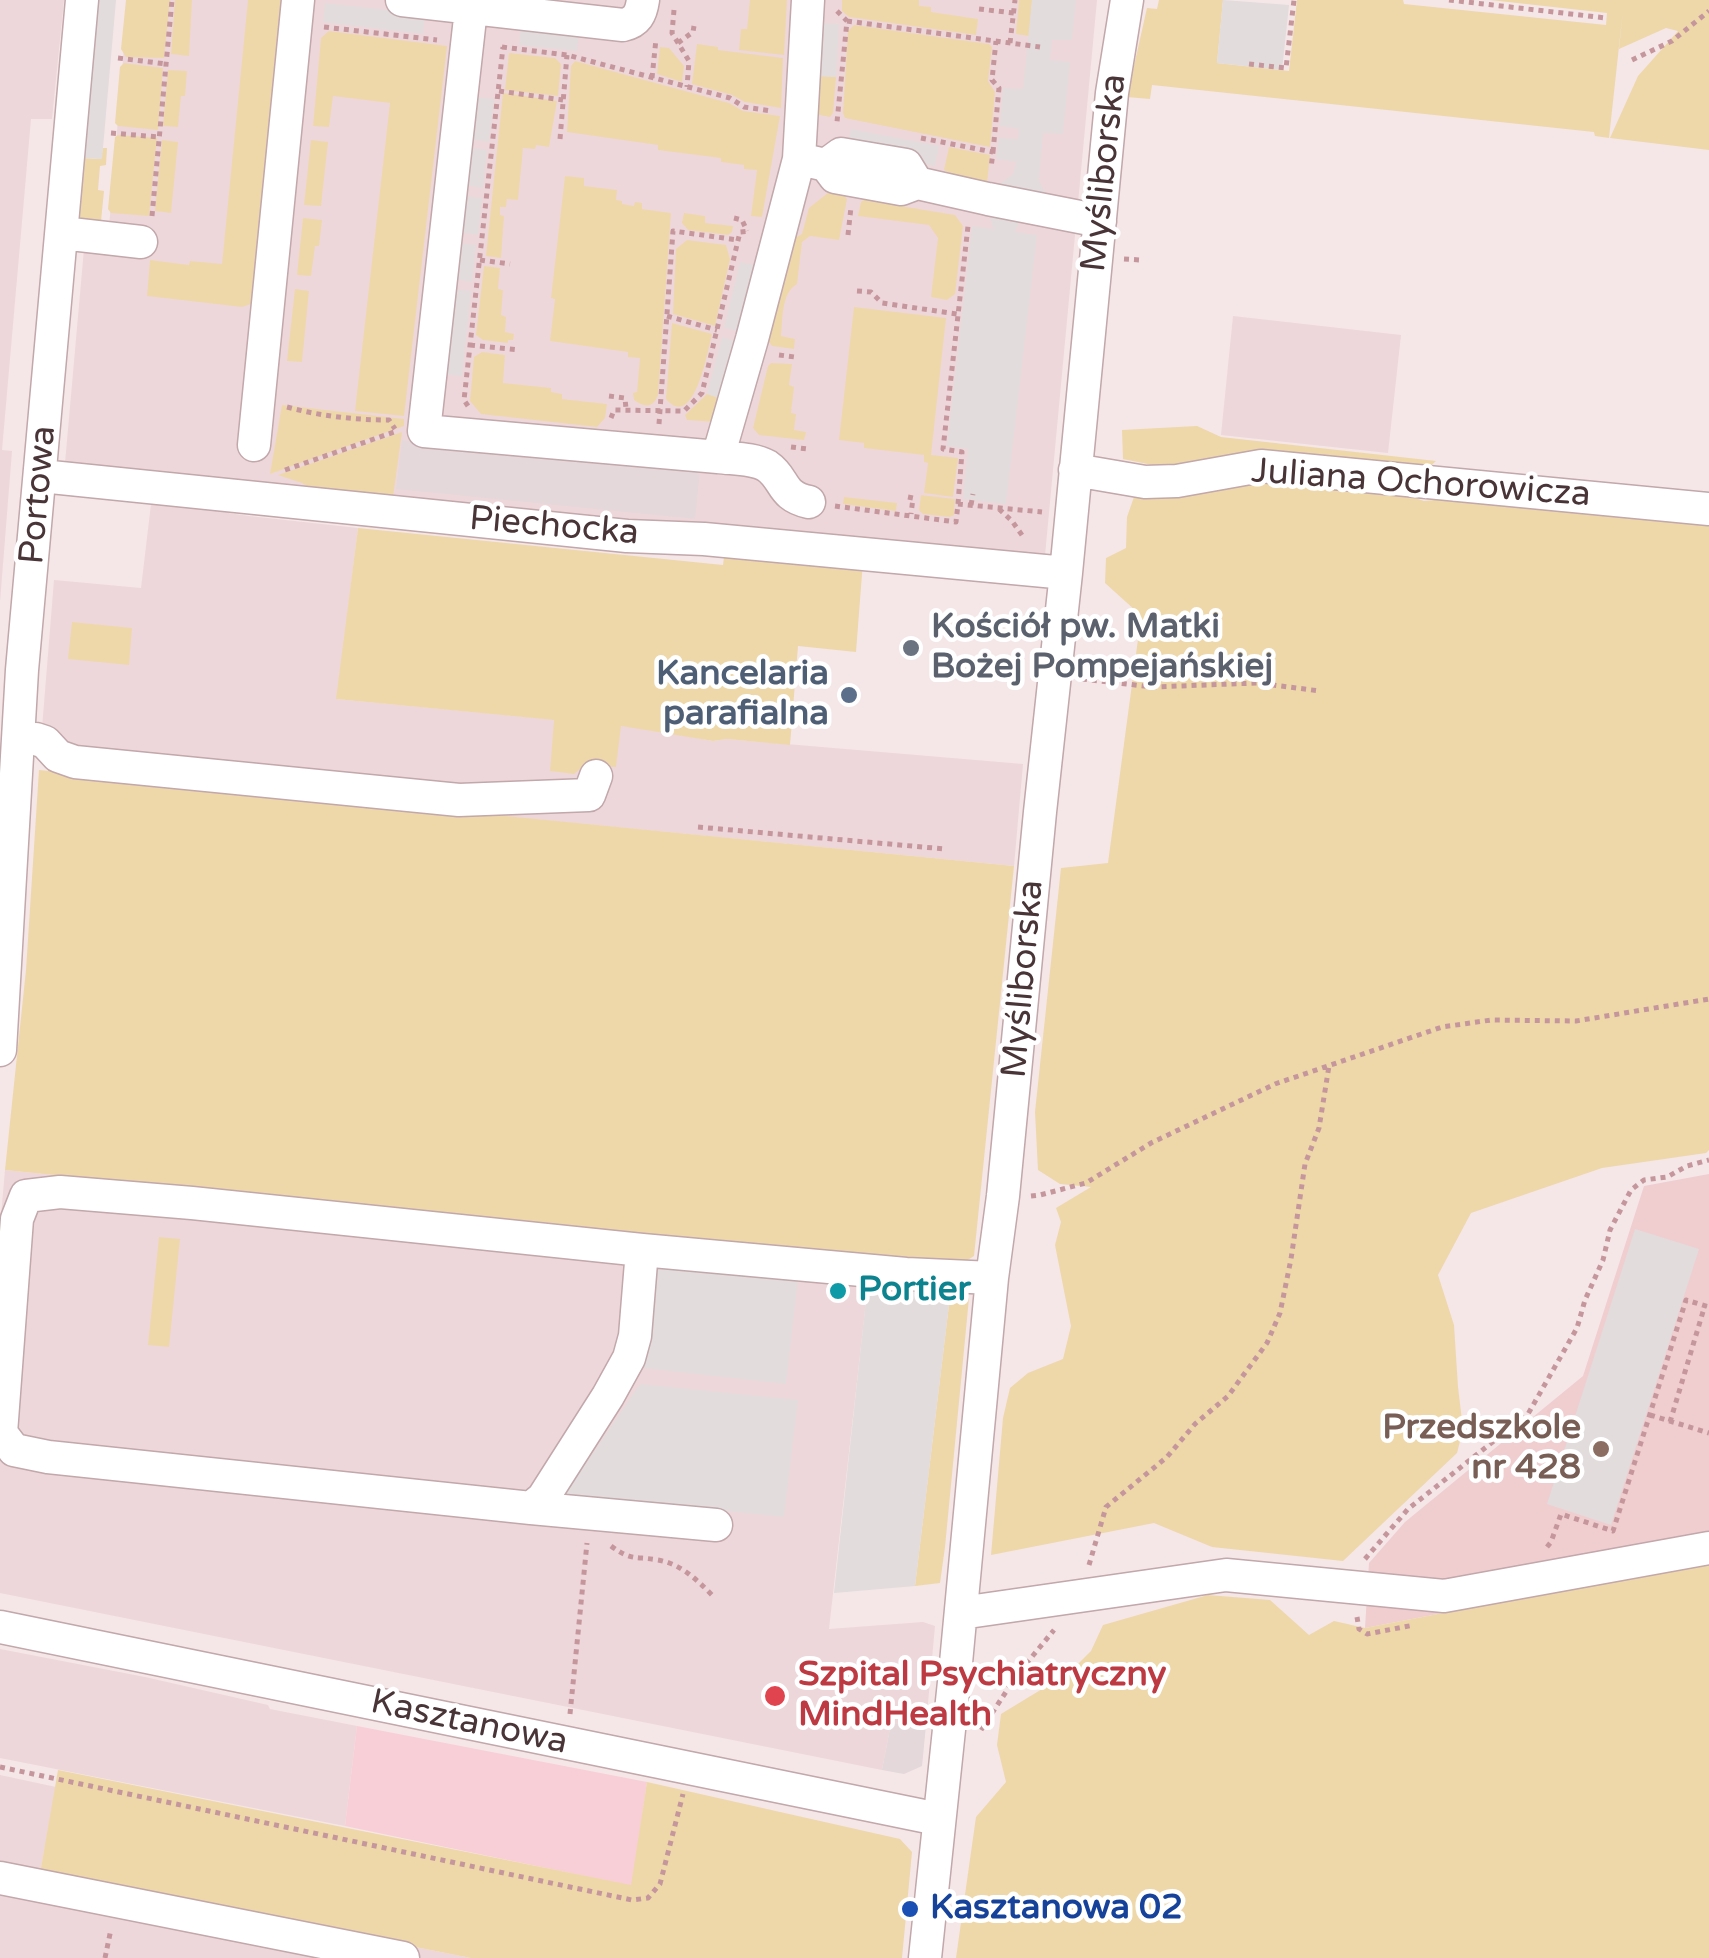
<!DOCTYPE html>
<meta charset="utf-8">
<style>
body{margin:0}
canvas{display:block;background:#f5e6e7}
</style>
<canvas width="1709" height="1958"></canvas>
<script>
const c = document.querySelector('canvas').getContext('2d');
c.lineJoin = 'round';
function paint(path, color) { c.fillStyle = color; c.fill(path, 'evenodd'); }
function trace(path, color, width, dash) { c.strokeStyle = color; c.lineWidth = width; c.lineCap = dash ? 'butt' : 'round'; c.setLineDash(dash || []); c.stroke(path); }
function drawText(font, color, halo, rows, align = 'center') {
  c.font = font + ' "Varela Round",sans-serif'; c.lineWidth = 9; c.setLineDash([]); c.textBaseline = 'middle'; c.strokeStyle = halo; c.fillStyle = color; for (const [text, x, y, turn = 0] of rows) {
    c.save(); c.translate(x, y); c.rotate((+turn || 0) * Math.PI / 180); c.textAlign = isNaN(turn) ? turn : align; if (halo) c.strokeText(text, 0, 0); c.fillText(text, 0, 0); c.restore();
  }
}
paint(new Path2D(`
 M0,0H64L52,119H31L2,450L12,451L0,602Z
 M128,0H1097L1044,566L219,484V477L199,475L198,481L65,463L84,249L107,251Z
 M1233,316L1401,335L1388,453L1221,435Z
 M152,496L228,504V513L249,516L358,528L337,699L643,728L713,741L727,739L1023,764L1014,866L52,772L40,753L54,580L141,588Z
 M5,1170L871,1257L829,1629L923,1622L935,1626L926,1725L891,1723L882,1770L0,1593V1227Z
 M0,1649L145,1677L268,1705L270,1709L357,1726L345,1826L0,1758Z
 M0,1775L56,1787L40,1873L471,1958H0Z`), '#eed7da');
paint(new Path2D(`
 M357,1726L647,1782L632,1886L345,1826Z`), '#f9cfd7');
paint(new Path2D(`
 M402,440L700,471L695,519L396,489Z
 M891,1723L926,1725L922,1766L904,1774L882,1770Z`), '#e4d8db');
paint(new Path2D(`
 M1709,1174V1562L1365,1628L1369,1563L1405,1522L1583,1376L1644,1186Z`), '#f0ced0');
paint(new Path2D(`
 M126,0H170L164,58L126,57L121,49Z
 M175,0H192L189,56L171,54Z
 M248,0H284L254,303L242,307L147,296L150,260L189,265L190,261L222,264Z
 M750,0H787L784,55L739,50L741,29H747Z
 M842,0H919V6L931,7V12L978,19L976,35L849,17L842,11Z
 M1019,0H1032L1029,36L1016,34Z
 M1159,0H1223L1217,63L1289,71L1297,0H1403L1404,4L1606,25L1607,13L1490,0H1709V150L1610,138L1638,76L1678,31L1666,28L1619,49L1623,10L1609,138L1595,136L1594,132L1152,85L1150,99L1127,97L1147,8L1157,9Z
 M854,25L989,44L992,47L988,81L995,92L990,147L845,118L843,113L848,31Z
 M329,31L447,46L404,416L355,411L390,103L333,96L329,127L313,126L321,38Z
 M697,44L718,47V50L783,58L781,108L745,102L732,95L692,84Z
 M660,47L669,48L684,66L682,82L657,74Z
 M509,53L555,58L561,64L558,96L505,90Z
 M575,61L729,103L743,111L780,116L762,217L751,216L757,170L744,169V165L721,162V158L658,150V145L567,132L571,66Z
 M124,63L163,68L158,130L118,126L115,123L120,67Z
 M168,70L187,71L185,96H181L178,127L163,126Z
 M817,76L836,77L833,113L830,117L815,114Z
 M503,93L557,101L549,147L536,145L535,149L523,148L518,200L507,199L506,207H500V215L504,216L501,258L486,256Z
 M118,135L157,138L149,216L111,213L108,209L115,137Z
 M162,140L178,142L171,213L155,211Z
 M311,140L328,142L321,206L304,205Z
 M949,147L990,155L987,184L962,179L944,170Z
 M103,148H107L106,165L100,166L98,190L104,191L100,231L75,225L81,158L101,159Z
 M565,176L584,178V186L617,190L616,200L622,201V204L634,206L635,202L642,203V209L671,213L658,395C653,408 645,408 634,400L633,393L637,392L640,358L628,357V352L550,341L555,299L551,298Z
 M829,192L843,194L847,199L839,240L810,236L802,242L797,284C781,293 783,319 781,336L795,339L794,349L772,346L766,338L791,240L802,234L809,208Z
 M864,200L955,215L963,226L955,294L947,300L931,297L938,238L929,225L858,216L861,202Z
 M684,213L705,216V223L733,226L732,232L728,235L688,230L682,223Z
 M303,218L322,220L319,246H315L311,276L297,275Z
 M687,240L726,245L730,259L715,326L673,314L676,249Z
 M484,266L500,268L498,289L503,290L501,315L506,317L505,332L514,334L513,340H508V343L483,340L476,335Z
 M295,289L309,291L302,362L287,361Z
 M854,307L946,318L931,455L958,458L953,497L924,493L928,463L924,462V455L864,448V443L839,440Z
 M672,323L712,334C708,350 694,432 666,399Z
 M482,352L505,355L503,383L551,388V392L562,394V399L607,404L605,418L597,427L481,414L470,401L474,357Z
 M771,363L792,364L789,385L794,387L791,413L796,414L794,430L806,432L804,440L759,435L753,428L768,366Z
 M707,394L725,400L717,422L687,420L685,415Z
 M282,405L404,419V426L270,474Z
 M1197,426L1221,437L1436,461L1427,469L1167,468L1123,459L1122,430Z
 M402,432L393,497L317,492L302,483L278,475Z
 M1233,480L1394,491L1424,501L1468,497L1709,525V1150L1706,1153L1602,1168L1471,1213L1438,1275L1454,1325L1458,1387L1463,1429L1457,1453L1343,1561L1212,1547L1154,1523L991,1555L1003,1418L1010,1388L1028,1373L1063,1359L1071,1326L1055,1245L1061,1222L1056,1208L1091,1187L1060,1184L1038,1170L1035,1112L1061,868L1108,863L1139,632L1136,611L1105,583L1106,558L1126,548L1127,517L1134,497Z
 M921,495L955,499L954,515L950,517L923,514L919,510Z
 M844,497L897,503L896,511L843,504Z
 M358,528L723,565L725,548L863,561L856,652L798,646L790,745L727,739L713,741L621,726L616,767L585,765L574,774L550,771L554,720L336,699Z
 M72,622L132,628L129,665L68,659Z
 M39,770L1014,866L974,1256L956,1267L5,1170L26,970Z
 M159,1237L180,1239L169,1347L148,1345Z
 M951,1288L969,1298L945,1547L940,1583L915,1586Z
 M1709,1562V1958H956L976,1817L1006,1782L997,1745L1001,1714L1070,1672L1091,1651L1103,1625L1208,1595L1270,1600L1309,1635L1334,1621L1365,1628Z
 M58,1770L631,1885L647,1782L900,1839L912,1852L902,1958H471L40,1873Z`), '#eed8aa');
paint(new Path2D(`
 M94,0H116L102,159L81,158Z
 M1032,0H1076L1072,40H1052L1050,60L1070,62L1063,134L1043,133L1039,180L1043,189L1053,199L996,187L1013,174L1016,162L996,159L999,138L1018,139L1019,129L1000,126L1003,88L1023,89Z
 M1223,0L1289,5L1282,70L1217,63Z
 M325,3L425,14L423,34L323,22Z
 M820,23L839,24L836,77L817,76Z
 M521,25L579,33L577,51L519,45Z
 M474,97L494,99L489,142L469,139Z
 M851,129L939,146L935,166L847,149Z
 M469,148L487,150L483,188L464,185Z
 M463,196L482,198L478,235L459,232Z
 M989,212L1020,220L1015,232L1037,235L1006,504L963,499L968,449L947,446L972,226L993,229Z
 M457,243L476,245L472,282L453,279Z
 M740,262L759,266L743,332L724,328Z
 M452,289L471,291L462,376L442,374Z
 M722,337L740,342L725,400L707,394Z
 M1635,1229L1699,1249L1611,1525L1547,1504Z
 M654,1263L798,1279L786,1384L643,1368Z
 M868,1282L951,1288L915,1586L834,1593Z
 M640,1384L798,1400L784,1517L565,1494Z`), '#e2dcdd');
const minor = new Path2D(`
 M402,0L623,25C637,22 641,14 643,0
 M471,9L424,431L718,457L752,339L799,159L808,0
 M799,159L826,165L835,177L901,189L917,183L988,199L1100,221
 M826,165L841,154L906,165L917,183
 M62,233L141,242
 M254,445L298,0
 M718,457C734,459 753,458 767,466C786,479 780,496 809,502
 M1075,470L1145,482L1177,481L1261,466L1709,509
 M41,476L627,536L704,539L1066,573
 M36,739L45,742L58,756L75,762L459,800L589,795L596,776
 M0,1050L22,670L82,0
 M642,1250L635,1336L629,1358L608,1396L543,1498L531,1508L48,1457L14,1450L1,1433L17,1219L26,1196L60,1192L192,1203L642,1250L906,1274L992,1278
 M531,1508L716,1525
 M961,1613L1226,1575L1444,1596L1709,1548
 M0,1627L938,1819
 M0,1878L403,1958
 M925,1958L956,1663L992,1278L1003,1196L1040,812L1066,573L1112,93L1127,0`);
trace(minor, '#c2a7ab', 35);
trace(new Path2D(`
 M1449,0L1606,18
 M979,9L1014,13
 M674,10L672,33L689,61L687,87
 M837,11L847,21L837,122
 M847,21L1040,47
 M324,27L437,40
 M678,43L693,32L694,26
 M1010,43L1015,0
 M502,47L567,55L730,98L744,107L772,111
 M118,58L166,64
 M1632,60L1672,41L1709,11
 M1249,64L1286,68L1294,0
 M652,78L656,39
 M499,91L563,100
 M111,133L159,137
 M921,138L993,152L991,168
 M560,139L567,55
 M993,152L999,88L992,80L996,41
 M152,216L172,0
 M734,218L742,220L747,231
 M848,235L851,207
 M1124,259L1141,260
 M480,260L510,264
 M857,291L871,292L882,303L957,314
 M667,316L717,330
 M470,345L519,350
 M779,355L795,357
 M609,396L625,398L626,409
 M468,406L464,400L503,47
 M287,407C320,416 354,420 389,420L395,429
 M611,418L614,410L684,411L702,393L740,232L750,231
 M659,424L673,231L738,240
 M791,447L808,449
 M285,470L397,431
 M908,497L913,498L911,514
 M958,504L962,452L943,449L968,226
 M971,505L973,494
 M835,506L956,522L958,504L1042,512
 M999,509L1012,521L1024,538
 M1082,679L1153,687L1257,683L1320,691
 M698,827L945,849
 M1031,1196L1040,1195L1086,1183L1151,1143L1275,1084L1442,1027L1491,1020L1576,1021L1709,999
 M1650,1415L1709,1433
 M1670,1422L1705,1305
 M611,1546C631,1561 635,1556 658,1560C681,1564 696,1579 712,1595
 M1547,1547L1551,1542L1561,1514L1613,1531L1686,1300L1709,1307
 M1365,1559L1408,1509L1528,1414L1577,1328L1585,1300L1603,1260L1610,1230L1631,1190L1644,1180L1667,1177L1687,1166L1709,1160
 M1089,1565L1106,1507L1167,1457L1195,1424L1228,1396L1267,1343L1280,1313L1291,1259L1305,1164L1319,1128L1329,1066
 M1357,1617L1359,1629L1367,1634L1414,1625
 M570,1714L587,1543
 M981,1730L1017,1675L1054,1630
 M0,1767L632,1900L648,1898L660,1884L683,1794
 M105,1958L111,1929`), '#c5979d', 5, [5, 5]);
trace(minor, '#fff', 32);
for (const [x, y, r, color] of [
 [911,648,10,"#6b7280"],
 [849,695,10,"#5c6f8a"],
 [838,1291,10,"#0f9aa8"],
 [1601,1449,10,"#8d6e63"],
 [775,1696,12,"#e0444e"],
 [910,1909,10,"#1a4fb4"]
]) { const dot = new Path2D(); dot.arc(x, y, r, 0, 2 * Math.PI); c.fillStyle = color; c.fill(dot); trace(dot, '#fff', 4); }
drawText('35px', '#493438', '#fff', [
 ["Myśliborska",1105,173,-84],
 ["Juliana Ochorowicza",1421,484,4],
 ["Portowa",39,495,-85],
 ["Piechocka",554,527,5],
 ["Myśliborska",1024,979,-85],
 ["Kasztanowa",469,1723,12]
]);
drawText('bold 35px', '#5b616d', '#fff', [
 ["Kościół pw. Matki",931,628],
 ["Bożej Pompejańskiej",931,668]
], 'left');
drawText('bold 35px', '#4e5e75', '#fff', [
 ["Kancelaria",829,675],
 ["parafialna",829,715]
], 'right');
drawText('bold 35px', '#0d838f', '#fff', [
 ["Portier",858,1291]
], 'left');
drawText('bold 35px', '#785e54', '#fff', [
 ["Przedszkole",1581,1429],
 ["nr 428",1581,1469]
], 'right');
drawText('bold 35px', '#be3a42', '#fff', [
 ["Szpital Psychiatryczny",798,1676],
 ["MindHealth",798,1716]
], 'left');
drawText('bold 35px', '#164399', '#fff', [
 ["Kasztanowa 02",930,1909]
], 'left');
</script>
